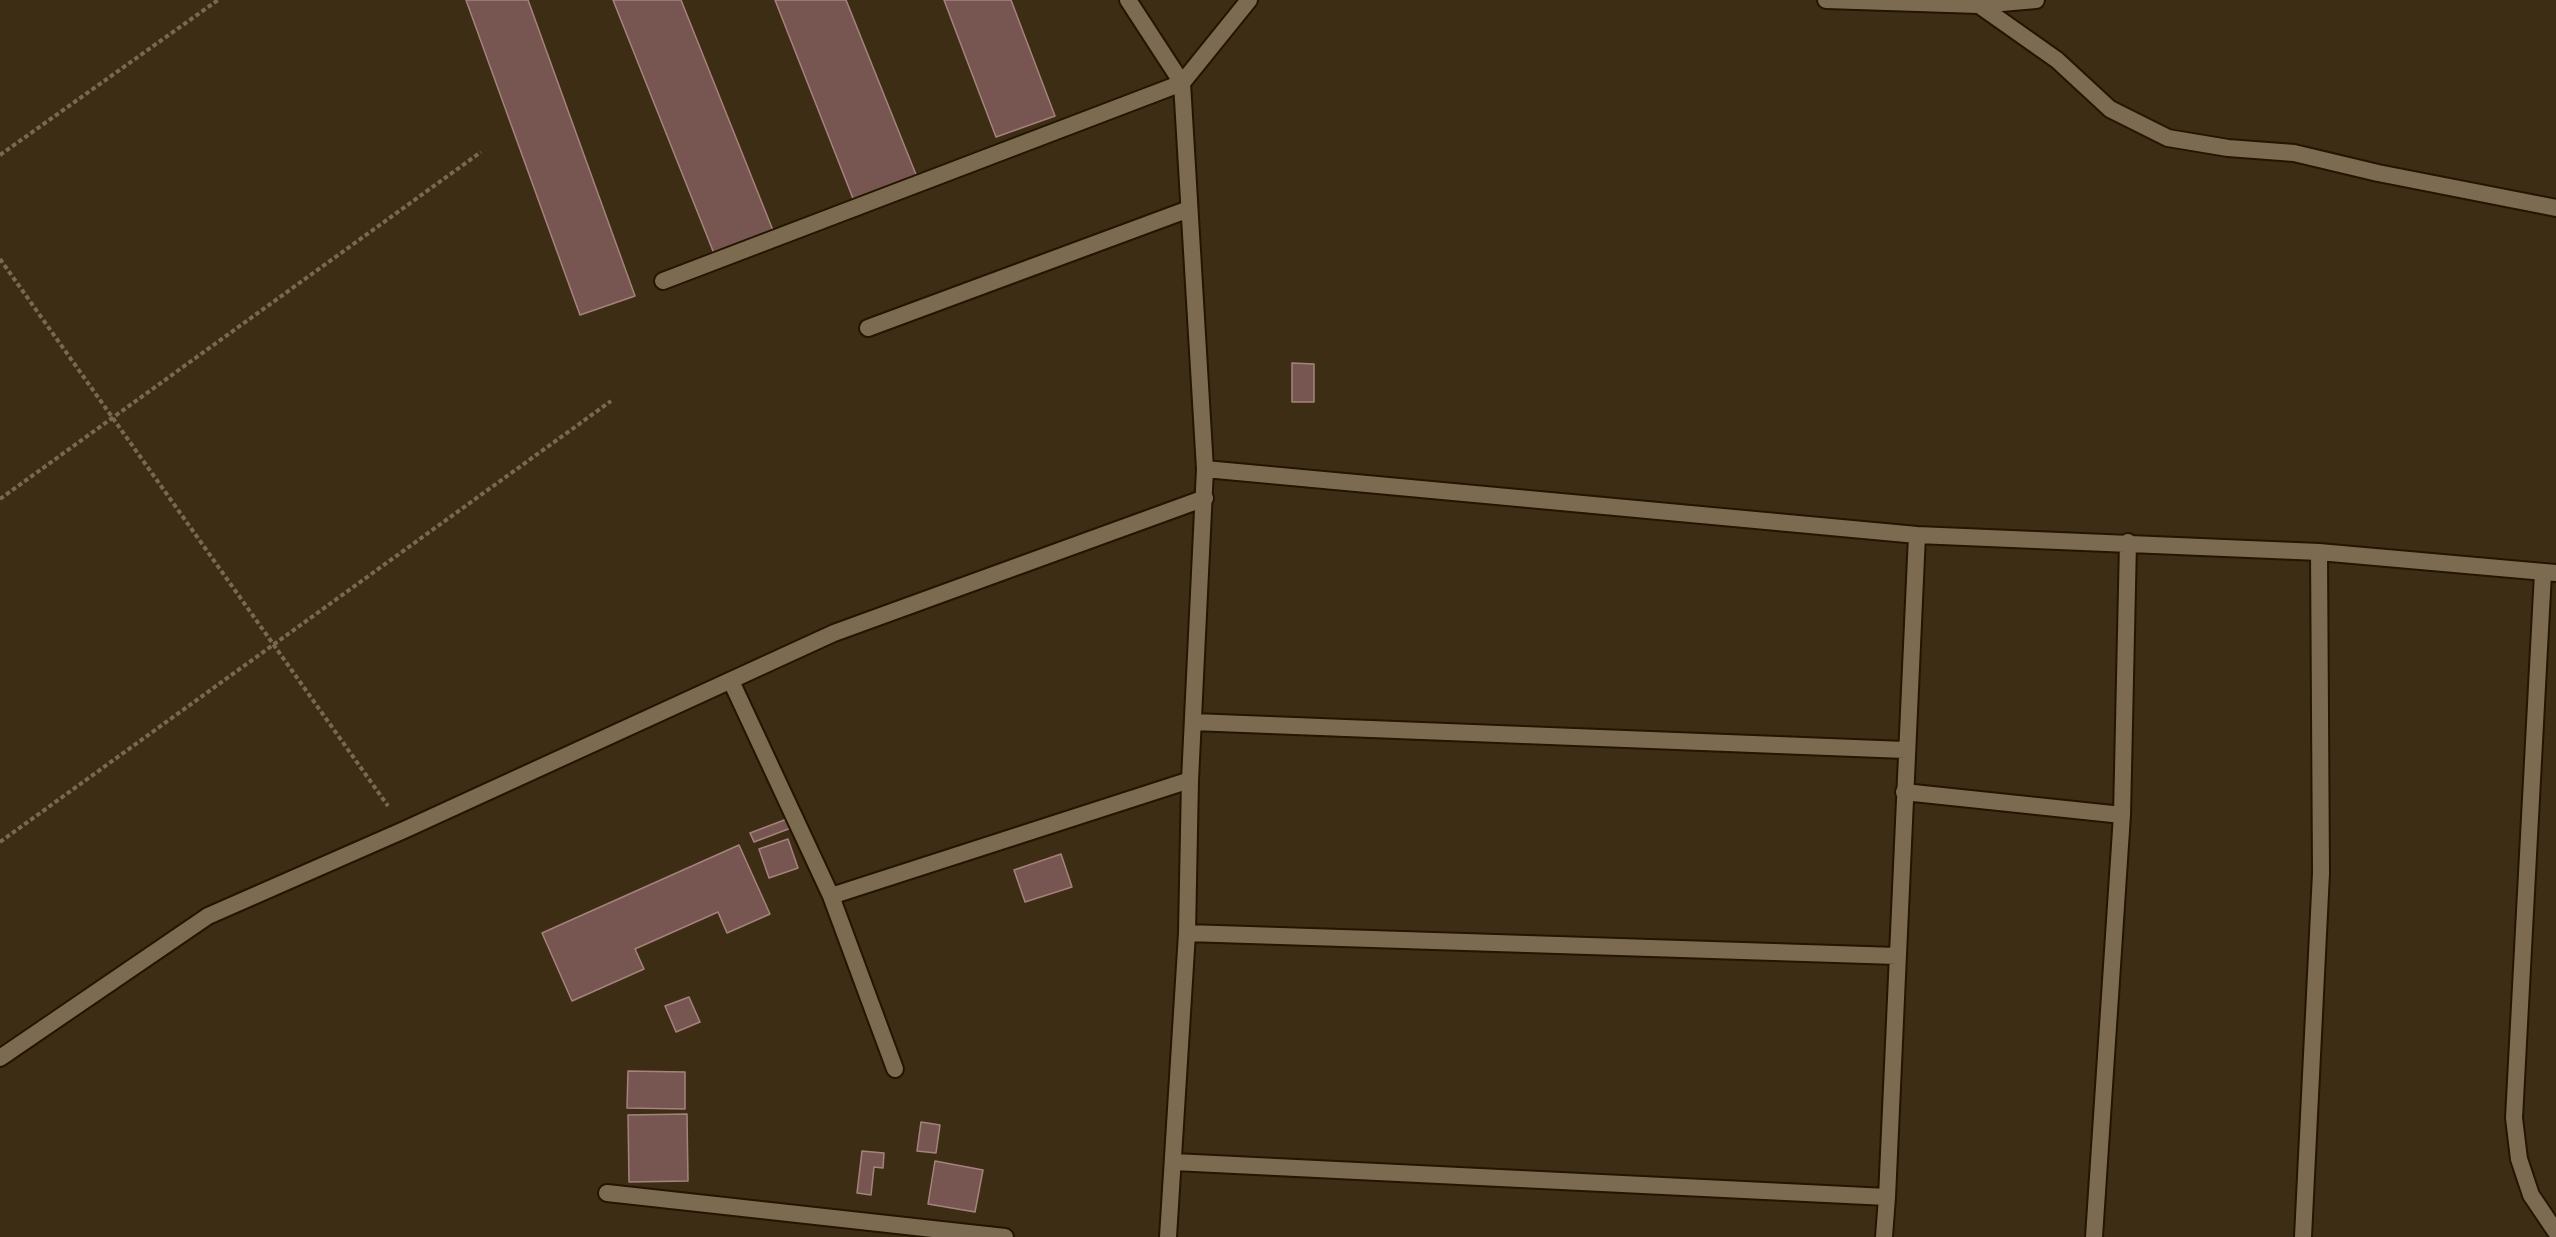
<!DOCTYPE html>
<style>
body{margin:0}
canvas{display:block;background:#3c2d14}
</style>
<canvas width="2556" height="1237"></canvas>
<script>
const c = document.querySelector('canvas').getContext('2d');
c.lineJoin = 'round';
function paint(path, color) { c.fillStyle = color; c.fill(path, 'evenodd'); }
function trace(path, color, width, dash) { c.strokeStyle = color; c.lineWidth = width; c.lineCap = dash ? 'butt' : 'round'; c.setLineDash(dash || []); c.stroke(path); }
const building = new Path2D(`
 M466,0H528L635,296L580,315Z
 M613,0H681L774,233L715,256Z
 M775,0H846L917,177L854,201Z
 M944,0H1011L1055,116L996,137Z
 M1292,363L1314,364V402H1292Z
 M787,819L791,828L754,842L750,833Z
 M788,839L798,868L769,878L759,849Z
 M739,845L770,914L727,933L718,912L635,949L644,969L572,1001L542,933Z
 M1061,854L1072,887L1025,902L1014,870Z
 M689,997L700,1022L676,1032L665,1006Z
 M628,1071L685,1072V1109L627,1108Z
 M687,1114L688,1181L629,1182L628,1115Z
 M921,1122L940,1125L936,1153L917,1151Z
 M862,1151L884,1153L883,1168L874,1167L871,1195L857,1193Z
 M935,1161L983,1170L975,1212L928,1204Z`);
paint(building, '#775651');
trace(building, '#a6827d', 1.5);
const service = new Path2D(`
 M663,281L1182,83
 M731,681L831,896L895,1069
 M831,896L1190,780`);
const minor = new Path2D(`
 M1128,0L1182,83L1205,469L1190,780L1187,933L1168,1237
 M1826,0L1979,5L2036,0
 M1979,5L2057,60L2110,109L2168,138L2228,148L2294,153L2378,173L2556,208
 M1182,83L1249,0
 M868,328L1189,209
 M1205,469L1917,535L2319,552L2556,573
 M2543,573L2514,1118L2519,1159L2531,1195L2556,1232
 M1193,722L1905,750
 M1904,792L2122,815
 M1187,933L1897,956
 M0,1058L208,916L404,830L834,633L1205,498
 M1174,1162L1887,1197
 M607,1193L1005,1237
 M1884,1237L1887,1197C1896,976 1905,755 1917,535
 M2094,1237L2122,815L2128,542
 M2303,1237L2321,873L2319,552`);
trace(service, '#231500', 20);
trace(minor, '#231500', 20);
trace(new Path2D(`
 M0,155L218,0
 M0,259L388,806
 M0,499L481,152
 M0,842L611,401`), '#776a55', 4, [4.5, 3]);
trace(service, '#7c6b50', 16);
trace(minor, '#7c6b50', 16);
</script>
